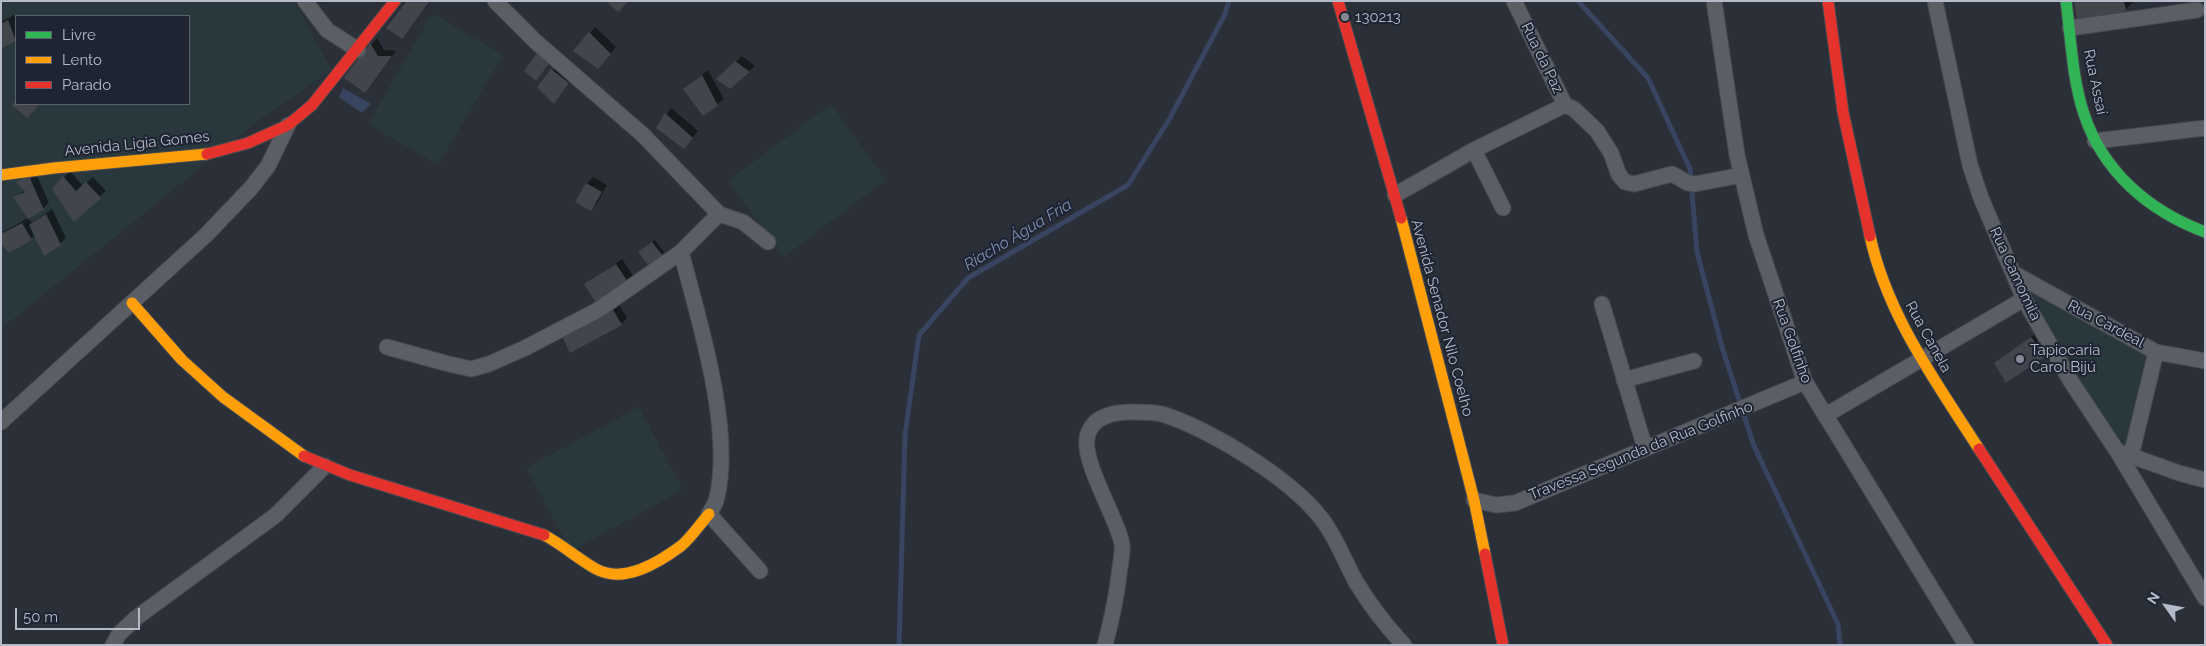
<!DOCTYPE html>
<meta charset="utf-8">
<style>
body{margin:0}
#map{position:relative;width:2206px;height:646px;overflow:hidden;background:#2b2f37;font-family:Raleway,sans-serif}
canvas{display:block}
.frame{position:absolute;inset:0;border:2px solid #b5bac8;pointer-events:none}
.legend{position:absolute;left:15px;top:15px;width:175px;height:90px;box-sizing:border-box;background:#1e2432;border:1px solid #5a606e;margin:0;padding:6px 9px;list-style:none;font-size:15px;color:#b5bac8}
.legend li{display:flex;align-items:center;gap:10px;height:25px}
.legend b{width:25px;border:1px solid #5a606e}
.north{position:absolute;left:2141px;top:581px;width:50px;height:50px;-webkit-text-stroke:4px #1e2432;paint-order:stroke;rotate:302deg;font-size:14px;font-weight:700;line-height:20px;text-align:center;color:#b5bac8}
.north::after{content:'';display:block;margin:auto;width:18px;height:22px;background:#b5bac8;clip-path:polygon(50% 0,100% 100%,50% 72%,0 100%)}
.scale{position:absolute;left:15px;top:608px;width:125px;height:22px;box-sizing:border-box;border:2px solid #b5bac8;border-top:0;padding-left:6px;font-size:15px;line-height:18px;white-space:nowrap;color:#b5bac8;-webkit-text-stroke:4px #1e2432;paint-order:stroke}
</style>
<div id="map">
<canvas width="2206" height="646"></canvas>
<div class="frame"></div>
<ul class="legend">
<li><b style="height:6px;background:#30b455"></b>Livre</li>
<li><b style="height:6px;background:#ff9f0a"></b>Lento</li>
<li><b style="height:6px;background:#e5322d"></b>Parado</li>
</ul>
<div class="north">N</div>
<div class="scale">50 m</div>
</div>
<script>
const c = document.querySelector('canvas').getContext('2d');
c.lineJoin = 'round';
function paint(path, color) { c.fillStyle = color; c.fill(path, 'evenodd'); }
function trace(path, color, width, dash) { c.strokeStyle = color; c.lineWidth = width; c.lineCap = dash ? 'butt' : 'round'; c.setLineDash(dash || []); c.stroke(path); }
function drawText(font, color, halo, rows, align = 'center') {
  c.font = font + ' Raleway,sans-serif'; c.lineWidth = 4; c.setLineDash([]); c.textBaseline = 'middle'; c.strokeStyle = halo; c.fillStyle = color; for (const [text, x, y, turn = 0] of rows) {
    c.save(); c.translate(x, y); c.rotate((+turn || 0) * Math.PI / 180); c.textAlign = isNaN(turn) ? turn : align; if (halo) c.strokeText(text, 0, 0); c.fillText(text, 0, 0); c.restore();
  }
}
paint(new Path2D(`
 M1,1H294L332,70L262,118L1,329ZM16,16H189V104H16Z
 M432,13L503,55L438,165L368,124Z
 M831,104L886,180L784,257L728,181Z
 M2026,289L2149,358L2126,447C2087,395 2057,347 2026,289Z
 M639,407L683,490L571,551L526,468Z`), '#28383d');
paint(new Path2D(`
 M343,88L371,104L362,113L339,97Z`), '#384560');
paint(new Path2D(`
 M409,1H431L402,38Z
 M2076,1H2134L2125,10Z
 M14,15L16,20V39L1,47V22Z
 M595,27L616,47L604,62L590,33Z
 M377,38L384,50L396,51L370,86L345,77Z
 M742,56L755,66L730,88L718,79Z
 M558,64L574,76L560,96L539,87Z
 M708,70L724,99L703,114L690,84Z
 M671,108L698,131L689,142L658,127Z
 M35,171L49,203L43,208L15,197L25,190Z
 M70,171L83,186L93,177L106,191L74,220L53,189Z
 M593,177L607,185L597,203L591,209L577,201L587,183Z
 M52,209L66,238L60,244L35,235L31,239L1,242L3,232L28,218L32,223Z
 M655,240L664,252L662,255L643,249Z
 M622,259L633,276L627,281L586,284Z
 M618,303L627,318L621,324L563,335ZM617,304L618,307L568,332Z
 M2038,332L2052,349L2006,381L1995,363Z`), '#0007');
trace(new Path2D(`
 M1578,1L1648,78L1690,169L1697,252L1722,347L1754,446L1838,624L1840,645
 M899,645L905,435L919,335L968,278L1128,185L1170,118L1225,14L1229,1`), '#384560', 5);
paint(new Path2D(`
 M407,1H430L402,39L386,28Z
 M606,1H629L618,12Z
 M2074,1H2124L2126,11L2077,20Z
 M8,20L16,41L1,49V24Z
 M589,32L611,54L598,69L573,51Z
 M370,43L378,56H392L365,93L344,78Z
 M538,51L550,62L536,81L524,71Z
 M735,61L750,72L730,89L716,79Z
 M551,69L569,83L554,104L537,87Z
 M702,75L718,106L703,116L683,89Z
 M16,100V104H40L27,118L12,105Z
 M665,113L693,138L684,149L656,128Z
 M29,176L44,210L28,219L13,197L25,192L16,182Z
 M63,176L76,191L86,182L101,198L74,222L52,189Z
 M586,183L602,192L591,211L575,202Z
 M46,214L61,245L44,256L29,225Z
 M22,223L32,240L9,253L1,244V234Z
 M652,242L663,256L649,266L638,252Z
 M616,264L628,282L596,303L584,284Z
 M612,308L622,325L570,353L561,334Z
 M2031,337L2046,356L2006,383L1994,363Z`), '#42464c');
const street = new Path2D(`
 M305,1L327,30L358,50
 M495,1L535,41L643,135L719,214L743,222L768,242
 M1714,1L1737,155L1756,235L1805,382L1966,645
 M1935,1L1970,165L1981,198L2024,299L2070,380L2117,451L2205,598
 M2070,28L2197,10
 M1565,105L1574,109L1597,131L1611,153L1619,175L1625,182L1634,184L1672,174L1688,183L1695,184L1742,175
 M2095,141L2205,128
 M1474,150L1503,208
 M1395,195L1474,150L1565,105L1514,1
 M681,252C699,320 733,429 717,497C716,503 712,509 709,514L760,571
 M2013,273L2156,352L2205,361
 M1602,304L1645,448
 M387,347L445,363L471,369L489,364L525,348L598,310L681,252L719,214
 M1624,380L1694,361
 M1826,415L2024,299
 M1,422L206,235L251,188L268,166L288,125
 M2123,453L2179,473L2205,480
 M2131,456L2156,352
 M1474,500L1496,505L1515,503L1805,382
 M113,645L119,634L136,618L276,515L325,466
 M1105,645C1112,619 1117,594 1120,567C1121,560 1123,551 1122,544C1117,517 1079,458 1088,434C1094,415 1115,412 1132,412C1141,412 1153,412 1162,414C1211,429 1301,484 1328,528C1339,545 1346,564 1356,582C1370,605 1385,625 1404,645`);
const fast = new Path2D(`
 M2066,1C2071,38 2072,78 2084,114C2103,172 2149,211 2205,232`);
const slow = new Path2D(`
 M1,175L54,168L207,154
 M1401,218L1474,500L1485,554
 M1870,236C1887,315 1936,382 1979,449
 M132,303L182,360L223,397L304,456
 M544,535C563,545 578,559 596,569C624,584 658,563 681,546C691,538 700,524 709,514`);
const jam = new Path2D(`
 M1338,1L1401,218
 M1828,1L1843,112L1870,236
 M207,154L248,143L288,125L312,105L395,1
 M1979,449L2107,645
 M304,456L350,475L544,535
 M1485,554L1503,645`);
trace(street, '#464a50', 17);
trace(fast, '#464a50', 13);
trace(slow, '#464a50', 13);
trace(jam, '#464a50', 13);
trace(street, '#5b5e65', 15);
trace(fast, '#30b455', 11);
trace(slow, '#ff9f0a', 11);
trace(jam, '#e5322d', 11);
for (const [x, y, r, color] of [
 [1345,17,5,"#858995"],
 [2020,359,5,"#858995"]
]) { const dot = new Path2D(); dot.arc(x, y, r, 0, 2 * Math.PI); c.fillStyle = color; c.fill(dot); trace(dot, '#1e2432', 2); }
drawText('15px', '#b5bac8', '#1e2432', [
 ["130213",1355,17],
 ["Tapiocaria",2030,350],
 ["Carol Bijú",2030,367]
], 'left');
drawText('15px', '#b5bac8', '#1e2432', [
 ["Rua da Paz",1542,58,64],
 ["Rua Assaí",2095,82,78],
 ["Avenida Ligia Gomes",137,144,-6],
 ["Rua Camomila",2015,274,65],
 ["Avenida Senador Nilo Coelho",1442,318,75],
 ["Rua Cardeal",2106,324,28],
 ["Rua Canela",1928,337,61],
 ["Rua Golfinho",1792,341,70],
 ["Travessa Segunda da Rua Golfinho",1641,451,-22]
]);
drawText('italic 16px', '#7d8eaf', '#1e2432', [
 ["Riacho Água Fria",1018,235,-31]
]);
</script>
